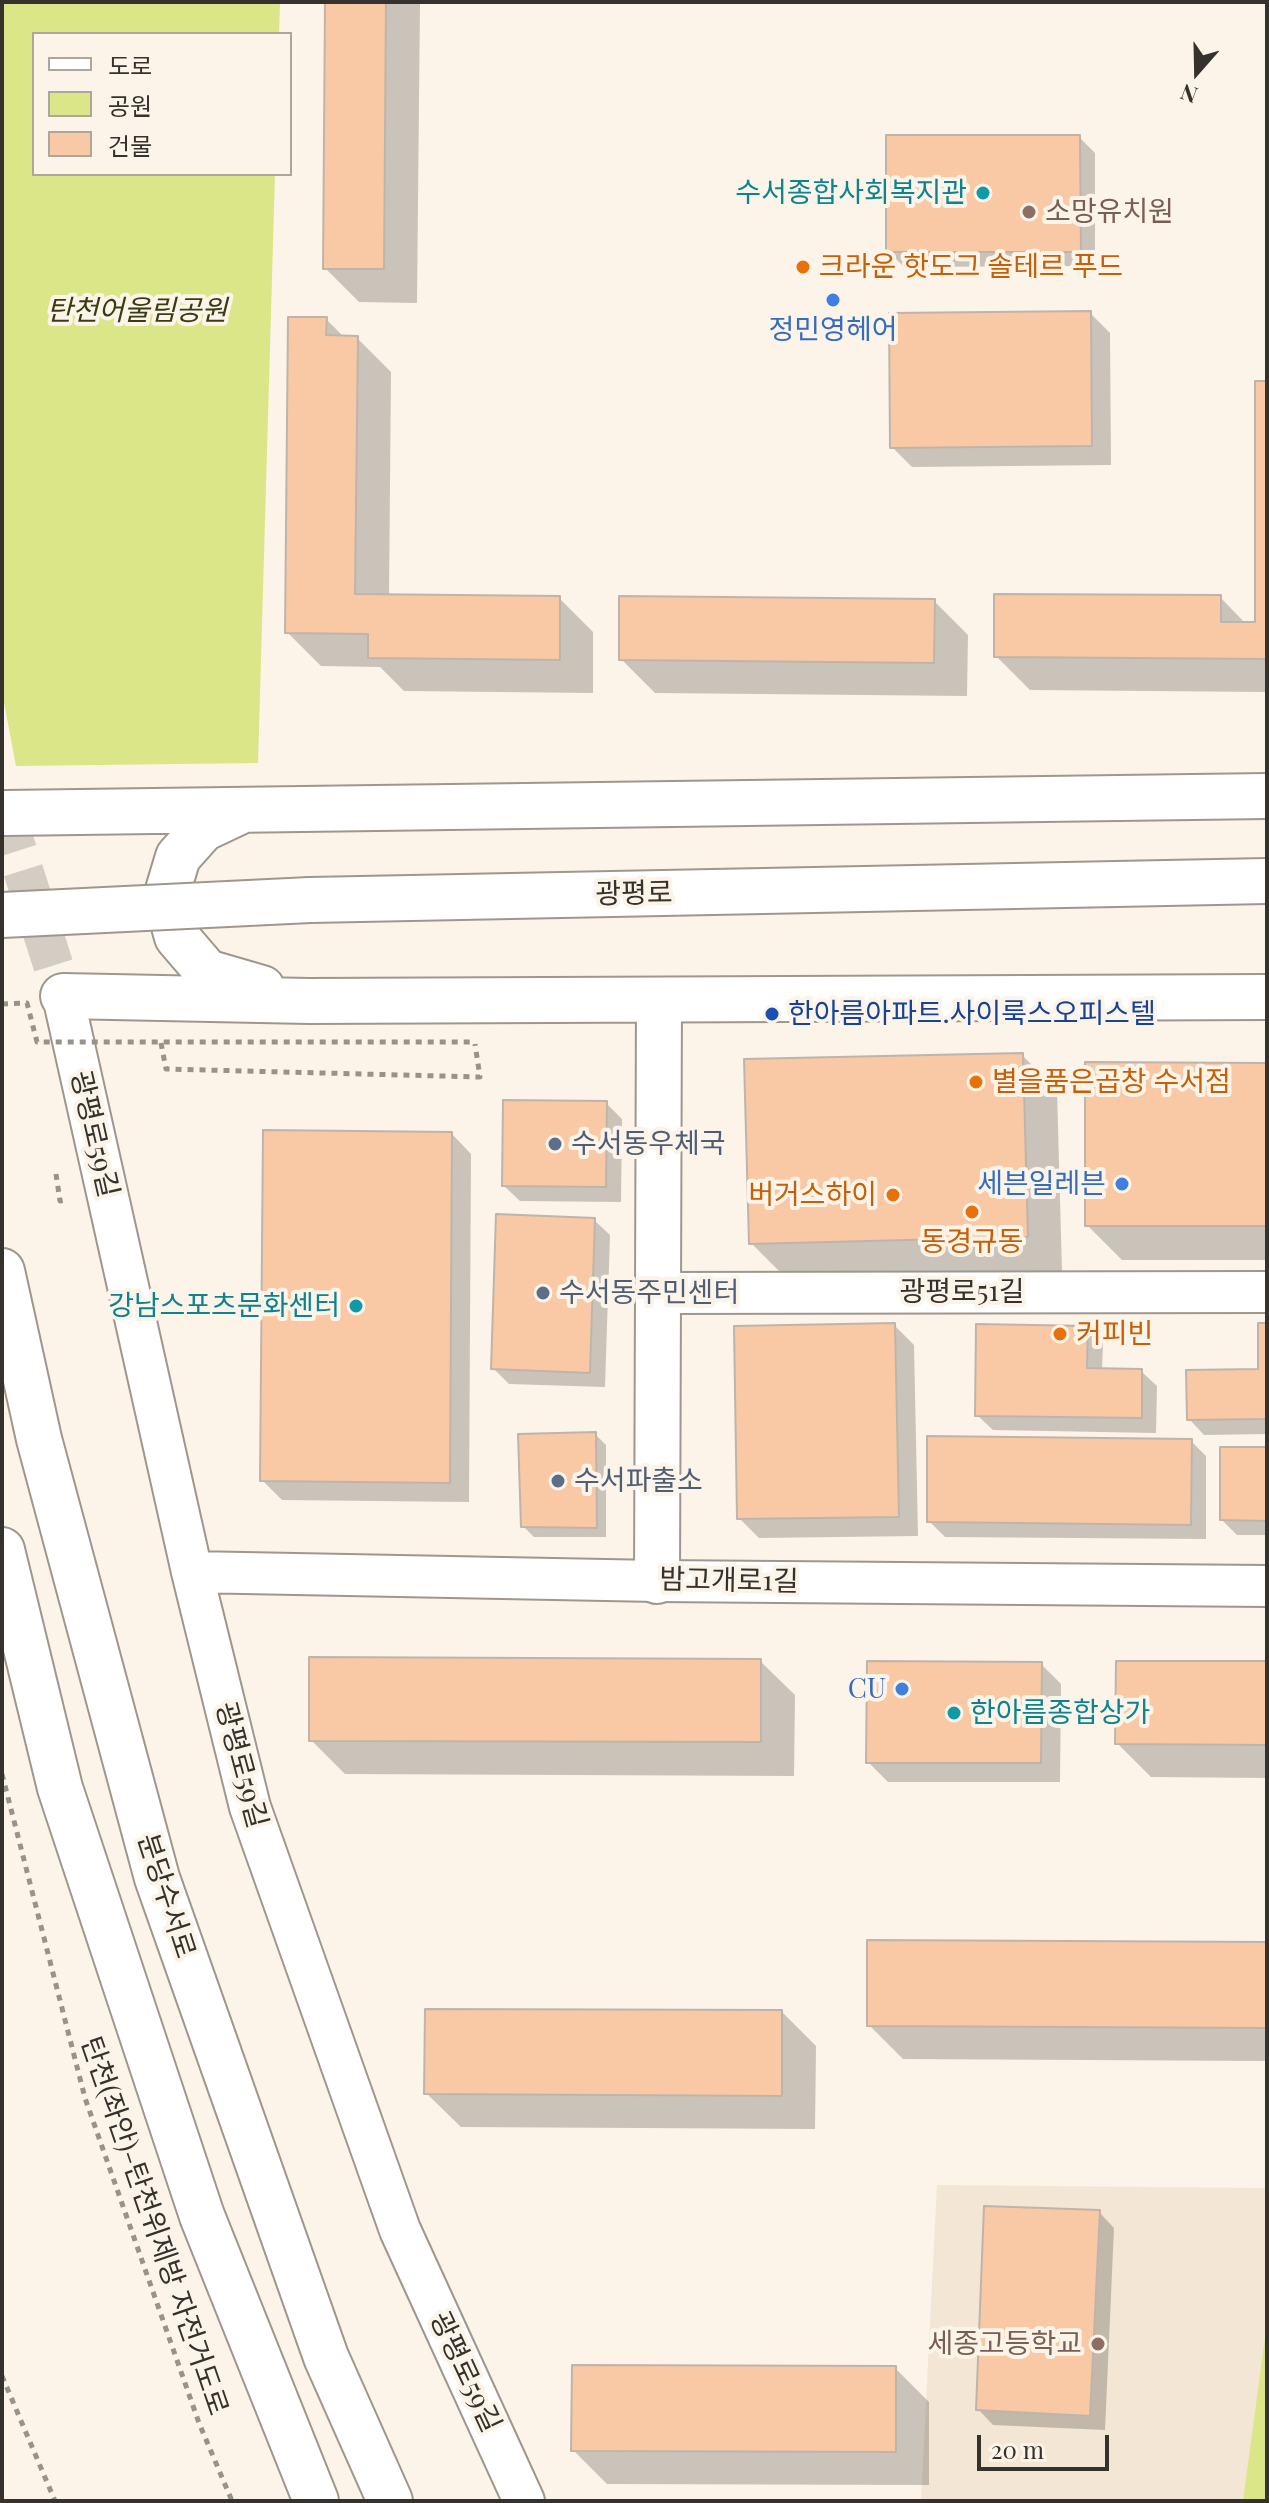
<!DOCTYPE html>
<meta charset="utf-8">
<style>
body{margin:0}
#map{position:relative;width:1269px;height:2503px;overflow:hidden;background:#fcf4e8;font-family:"Playfair Display","Noto Sans KR",serif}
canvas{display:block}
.frame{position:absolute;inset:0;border:4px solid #35312d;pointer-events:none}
.legend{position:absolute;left:32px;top:32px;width:260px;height:144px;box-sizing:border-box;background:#fcf4e8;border:2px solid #aca69d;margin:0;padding:10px 14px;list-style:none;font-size:24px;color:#35312d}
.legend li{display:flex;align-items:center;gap:16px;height:40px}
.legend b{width:40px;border:2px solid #aca69d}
.north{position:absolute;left:1157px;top:32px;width:80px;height:80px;-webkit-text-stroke:6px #fcf4e8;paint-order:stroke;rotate:200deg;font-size:22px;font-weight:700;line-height:32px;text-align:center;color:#35312d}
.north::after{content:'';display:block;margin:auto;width:28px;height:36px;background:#35312d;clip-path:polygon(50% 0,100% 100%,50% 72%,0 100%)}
.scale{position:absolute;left:977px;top:2435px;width:132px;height:36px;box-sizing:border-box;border:4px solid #35312d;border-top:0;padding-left:10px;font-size:24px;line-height:28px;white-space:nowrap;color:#35312d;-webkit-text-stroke:6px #fcf4e8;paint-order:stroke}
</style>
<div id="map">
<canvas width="1269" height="2503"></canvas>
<div class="frame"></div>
<ul class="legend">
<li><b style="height:10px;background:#fff"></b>도로</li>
<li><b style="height:22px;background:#dae688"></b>공원</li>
<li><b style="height:22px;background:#f8c9a4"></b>건물</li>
</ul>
<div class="north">N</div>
<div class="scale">20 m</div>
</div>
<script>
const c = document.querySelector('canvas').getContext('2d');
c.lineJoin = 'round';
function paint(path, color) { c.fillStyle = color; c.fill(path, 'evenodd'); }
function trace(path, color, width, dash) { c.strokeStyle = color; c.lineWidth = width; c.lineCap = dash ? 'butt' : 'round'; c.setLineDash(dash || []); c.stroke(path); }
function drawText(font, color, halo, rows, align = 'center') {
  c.font = font + ' "Playfair Display","Noto Sans KR",serif'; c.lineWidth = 8; c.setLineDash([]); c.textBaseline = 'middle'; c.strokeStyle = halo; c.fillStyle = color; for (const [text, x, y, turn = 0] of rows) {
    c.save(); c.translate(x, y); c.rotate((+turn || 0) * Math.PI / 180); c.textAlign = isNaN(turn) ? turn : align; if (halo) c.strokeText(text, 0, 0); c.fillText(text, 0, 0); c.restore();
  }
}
paint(new Path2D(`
 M937,2185L1267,2188V2501H921Z`), '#f3e6d4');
paint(new Path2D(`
 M2,2H280L279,34H34V174H275L258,763L16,766L2,692Z
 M1267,2323V2501H1243Z`), '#dae688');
paint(new Path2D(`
 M327,2H420L417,303L359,302L325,268Z
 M1079,137L1095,153V266L904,267L888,251Z
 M1090,313L1110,333L1111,465L912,467L892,447Z
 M326,319L344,337L357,338L391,372L389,597L559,598L593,632V693L404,691L380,667L321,666L287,632Z
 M1267,383V692L1030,690L996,656L1220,597L1246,624H1257Z
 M934,601L968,635L967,696L655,693L621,659Z
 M1022,1055L1057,1090L1062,1272L786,1278L751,1243Z
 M1267,1065V1260H1122L1087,1225Z
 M606,1103L622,1119L621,1202L520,1201L504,1186Z
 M452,1134L471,1154L469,1502L282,1500L262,1480Z
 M594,1220L610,1235L605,1387L509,1384L493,1368Z
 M894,1325L914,1345L918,1536L759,1538L739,1518Z
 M1267,1325V1434L1204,1435L1189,1419L1260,1371Z
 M1087,1328L1103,1343L1102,1371H1141L1157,1386L1156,1433L993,1430L977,1415Z
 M595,1434L606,1445V1537H534L523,1526Z
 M1191,1441L1206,1456V1539L945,1537L929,1521Z
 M1267,1449V1535H1237L1222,1520Z
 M760,1661L795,1695L794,1776L345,1774L311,1740Z
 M1267,1663V1778L1151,1777L1117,1743Z
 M1041,1664L1061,1684L1060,1782H888L868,1762Z
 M1267,1944V2061L903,2059L869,2025Z
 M782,2012L816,2046L815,2129L461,2127L426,2093Z
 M1099,2212L1114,2228L1105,2430L993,2425L978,2409Z
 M895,2368L929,2402V2485L607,2484L573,2450Z`), '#0003');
const building = new Path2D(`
 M325,2H386L384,269H323Z
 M886,135H1080L1081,252H886Z
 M1091,311L1092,446L890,448L889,313Z
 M288,317H327L326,335L358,336L355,594L560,596V660L368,658V634L285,633Z
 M1255,381H1267V659L994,657V594L1221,595V622H1255Z
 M619,596L935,599L934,663L619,660Z
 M1023,1053L1028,1237L749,1244L744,1059Z
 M1085,1062L1267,1063V1226H1085Z
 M503,1100L607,1101L606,1187L502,1186Z
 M263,1130L452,1132L450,1483L260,1481Z
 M496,1214L595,1218L590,1373L491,1369Z
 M895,1323L899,1517L737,1519L734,1326Z
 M1258,1323H1267V1419L1187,1420L1186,1370L1258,1369Z
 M976,1324L1088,1326L1087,1368L1142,1369V1418L975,1416Z
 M596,1432L597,1528L521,1527L518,1434Z
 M927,1436L1192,1439L1191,1525L927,1522Z
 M1220,1447H1267V1521L1220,1520Z
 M309,1657L761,1659V1742L309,1741Z
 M867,1661L1042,1662L1041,1763H866Z
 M1116,1661H1267V1745L1115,1744Z
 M867,1940L1267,1942V2028L867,2026Z
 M425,2009L782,2010V2096L424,2094Z
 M984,2206L1100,2210L1090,2416L976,2410Z
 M572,2365L896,2366V2452L571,2451Z`);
paint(building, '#f8c9a4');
trace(building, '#bfb4ab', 2);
trace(new Path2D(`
 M5,813L63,996`), '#d4cdc3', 40, [40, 20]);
const street = new Path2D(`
 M63,996L192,1572L250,1807L400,2230L524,2501
 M658,1293L1267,1292
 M192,1572L657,1581L1267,1586`);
const secondary = new Path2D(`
 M241,811L203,829L178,857L166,897L177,937L207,972L262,988
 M5,813L1267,796
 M63,996L309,1001L1267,997
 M657,1581L659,1001`);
const primary = new Path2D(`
 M310,900L1267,881`);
const highway = new Path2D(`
 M2,1271L39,1439L157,1878L326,2357L390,2501
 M2,1550L60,1788L202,2216L316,2501`);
trace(street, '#9f978d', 44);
trace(secondary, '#9f978d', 48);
trace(primary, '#9f978d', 48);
trace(highway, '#9f978d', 48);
trace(new Path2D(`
 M161,1043L166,1069L480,1077L475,1044
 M56,1174L60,1201L67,1200
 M2,1774L85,2098L199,2423L232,2501
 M2,2376L55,2501`), '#98928a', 5, [6, 6]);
trace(street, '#fff', 40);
trace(secondary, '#fff', 44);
trace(primary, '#fff', 44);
trace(highway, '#fff', 44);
const primaryBridge = new Path2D(`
 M2,915L310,900`);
trace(primaryBridge, '#9f978d', 48, []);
trace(new Path2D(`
 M2,1004L27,1003L37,1042H475`), '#98928a', 5, [6, 6]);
trace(primaryBridge, '#fff', 44);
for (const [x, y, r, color] of [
 [983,193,8,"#0f9aa8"],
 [1029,212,8,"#8d6e63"],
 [803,267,8,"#e8710a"],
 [833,300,8,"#3f7fe0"],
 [772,1014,8,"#1a4fb4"],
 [976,1082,8,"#e8710a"],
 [555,1144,8,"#5c6f8a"],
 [1122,1184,8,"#3f7fe0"],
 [893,1195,8,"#e8710a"],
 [972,1212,8,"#e8710a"],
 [543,1293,8,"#5c6f8a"],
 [356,1306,8,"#0f9aa8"],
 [1060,1334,8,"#e8710a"],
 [558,1481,8,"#5c6f8a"],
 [902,1689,8,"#3f7fe0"],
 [954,1713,8,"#0f9aa8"],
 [1098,2344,8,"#8d6e63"]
]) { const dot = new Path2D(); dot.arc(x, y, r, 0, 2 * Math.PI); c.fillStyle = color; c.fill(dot); trace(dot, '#fcf4e8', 3); }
drawText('28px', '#0d838f', '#fcf4e8', [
 ["수서종합사회복지관",967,193],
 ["강남스포츠문화센터",340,1306],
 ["한아름종합상가",970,1713,"left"]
], 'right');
drawText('28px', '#785e54', '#fcf4e8', [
 ["소망유치원",1045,212],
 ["세종고등학교",1082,2344,"right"]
], 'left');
drawText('28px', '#c56008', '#fcf4e8', [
 ["크라운 핫도그 솔테르 푸드",819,267],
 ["별을품은곱창 수서점",992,1082],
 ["버거스하이",877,1195,"right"],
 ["동경규동",972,1242,"center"],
 ["커피빈",1076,1334]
], 'left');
drawText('italic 28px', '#373c13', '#fcf4e8', [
 ["탄천어울림공원",137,311]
]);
drawText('28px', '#366cbe', '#fcf4e8', [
 ["정민영헤어",833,330,"center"],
 ["세븐일레븐",1106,1184],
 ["CU",886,1689]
], 'right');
drawText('28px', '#35312d', '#fcf4e8', [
 ["광평로",634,894,-1],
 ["광평로59길",94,1134,77],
 ["광평로51길",962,1292],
 ["밤고개로1길",729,1581,1],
 ["광평로59길",241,1765,75],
 ["분당수서로",166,1896,72],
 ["탄천(좌안)-탄천위제방 자전거도로",154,2226,71],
 ["광평로59길",465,2372,65]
]);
drawText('28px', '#164399', '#fcf4e8', [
 ["한아름아파트.사이룩스오피스텔",788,1014]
], 'left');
drawText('28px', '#4e5e75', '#fcf4e8', [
 ["수서동우체국",571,1144],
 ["수서동주민센터",559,1293],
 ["수서파출소",574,1481]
], 'left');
</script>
